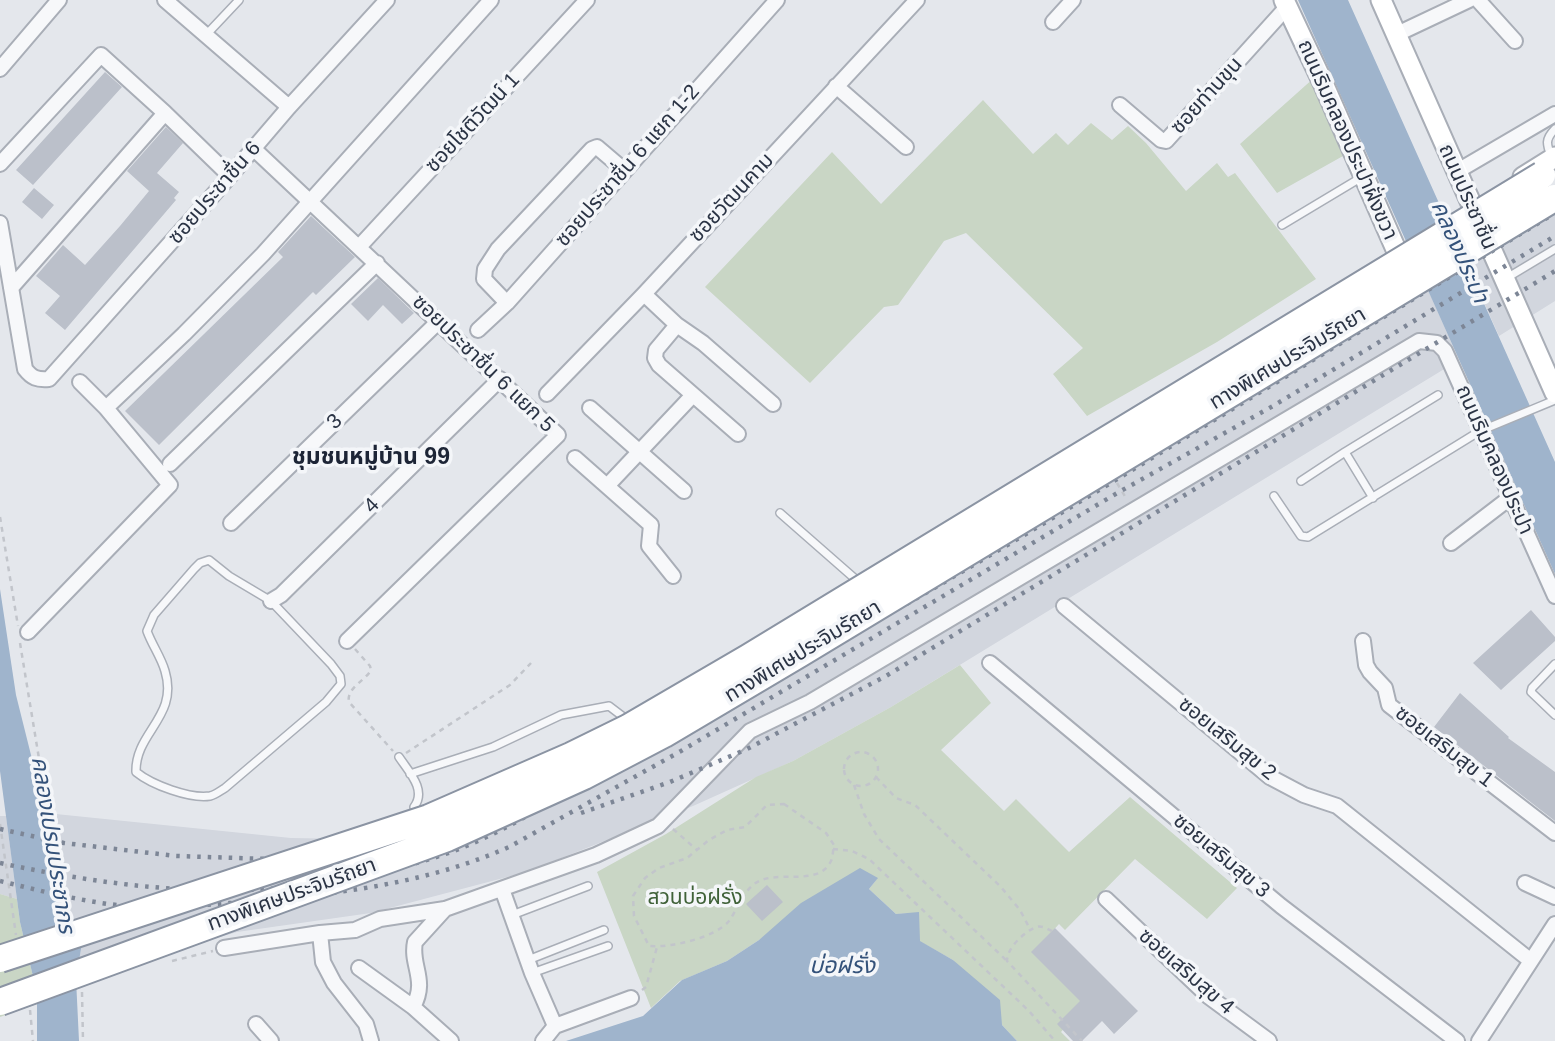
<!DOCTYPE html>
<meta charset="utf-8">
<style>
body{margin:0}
canvas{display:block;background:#e4e7ec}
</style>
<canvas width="1555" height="1041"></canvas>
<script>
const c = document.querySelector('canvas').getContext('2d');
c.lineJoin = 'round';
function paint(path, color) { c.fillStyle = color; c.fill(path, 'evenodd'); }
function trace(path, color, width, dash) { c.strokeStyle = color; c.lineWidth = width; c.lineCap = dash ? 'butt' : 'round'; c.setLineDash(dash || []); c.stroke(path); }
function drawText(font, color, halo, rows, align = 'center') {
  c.font = font + ' Arial,"Noto Sans Thai",sans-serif'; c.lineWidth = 7; c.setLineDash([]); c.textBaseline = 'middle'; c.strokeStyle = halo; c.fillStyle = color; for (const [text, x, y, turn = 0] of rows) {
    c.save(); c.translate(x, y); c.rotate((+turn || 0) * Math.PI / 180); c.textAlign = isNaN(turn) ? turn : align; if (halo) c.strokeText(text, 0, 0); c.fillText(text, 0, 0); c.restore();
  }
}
paint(new Path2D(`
 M1555,205V301L1499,336L1465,260Z
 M1425,283L1459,360L891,707L793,761L693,806L526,872L371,913L237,932L76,979L82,943L60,908L45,850L47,819L46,813L291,838L409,840Z
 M0,816H6L17,899L0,894Z`), '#d2d6de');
paint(new Path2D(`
 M1315,77L1343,156L1277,193L1240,144Z
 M983,100L1033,154L1056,133L1068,145L1091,123L1112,140L1128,126L1146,143L1186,191L1217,163L1228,177L1235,173L1316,279L1217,342L1087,416L1053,374L1083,348L966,233L944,241L898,305L884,307L810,383L705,287L832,152L881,204Z
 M960,665L991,703L941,750L1004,811L1016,799L1069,852L1130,797L1237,888L1207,919L1135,859L1065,930L1059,924L1038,947L1090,999L1061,1032L1070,1041H1017L1002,1025L953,960L919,941V913L896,914L869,889L877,879L759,940L727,961L680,981L651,1008L597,872L666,834L756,777L793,761L891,707Z
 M0,894L17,899L20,922L37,993V1004L0,1017Z`), '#c9d6c5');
paint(new Path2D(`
 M1298,0H1348L1555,462V574Z
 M0,589L16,695L47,819L45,850L60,908L82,943L76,979L79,1041H37V993L20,922L0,771Z
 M860,868L878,878L869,889L896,914L919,912L920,941L953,960L1000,1000L1002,1025L1017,1041H566L643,1016L682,980L727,961L759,940L801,903Z`), '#9fb4cc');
paint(new Path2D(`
 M105,72L122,87L33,185L16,170Z
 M166,127L183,143L157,173L179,192L174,198L176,200L65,330L45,313L60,296L36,276L63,245L85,265L120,226L149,191L127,171Z
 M34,188L54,205L42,219L22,202Z
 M311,216L355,257L316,295L313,292L159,445L125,411L283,257L278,252Z
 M378,278L414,313L402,324L383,305L368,321L351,304Z
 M1531,610L1555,637V641L1501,690L1473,663Z
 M1460,693L1509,737L1508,738L1555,772V821L1434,727Z
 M767,885L783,902L762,921L746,904Z
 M1055,928L1138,1011L1114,1034L1102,1021L1082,1041H1073L1057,1024L1080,1001L1031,952Z`), '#bbc0ca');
const lane = new Path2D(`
 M206,35L239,0
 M1552,159C1547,145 1544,140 1555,129
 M1282,225L1362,177
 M1505,279L1555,249
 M1301,481L1345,452
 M1274,496L1301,536L1308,537L1480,431L1555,400
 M1373,498L1345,452L1438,395
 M780,513L861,584
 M209,560L229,576L271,601L331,664L340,676L341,684L326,702L225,788C220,791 215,795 210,796C190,799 152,785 136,772C135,732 179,717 165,671C161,657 152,645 147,631L154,615L194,569L200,563Z
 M1555,664L1532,688L1531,692L1555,715
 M399,757C409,772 427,790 414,807L416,816
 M410,774L493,747L561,715L609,706L630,722
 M512,915L588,886
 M528,960L604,930
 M532,973L608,946`);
const street = new Path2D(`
 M165,0L289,107
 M1478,0L1515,41
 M1053,22L1073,0
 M1395,35L1469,0
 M0,69L59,0
 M836,86L906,147
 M1120,105L1161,140L1166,141L1287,7
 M254,149L558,435L347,641
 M0,164L101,55L165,113L230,176
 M1456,172L1555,114
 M0,223L25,369C32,378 37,380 49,379L230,176L289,107L387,0
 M359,247L587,0
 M11,288L165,113
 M644,294L677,325L656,350L655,358L659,365L738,434
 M507,303L484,279L485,269L498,249L592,149L597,147L624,170
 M677,325L703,343L773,404
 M478,330L507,303L777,0
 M547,394L644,294L917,0
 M106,408L184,334L263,254L491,0
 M590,408L684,491
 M575,458L651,525L649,546L673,576
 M170,464L377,263
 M607,486L693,395
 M231,523L439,321
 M1451,543L1511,497
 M271,601L281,595L500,379
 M1064,606L1270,777L1304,795L1337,806L1531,961
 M28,632L170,485L106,408L80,382
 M1363,641L1366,665L1370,672L1385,688L1389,705L1555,833
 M990,663L1281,906L1457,1041
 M1525,883L1555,897
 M502,889L532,973L555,1026
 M1106,899L1208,996L1269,1041
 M320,933L323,962L334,983L366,1024L371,1041
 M224,948L320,933L355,930L380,919L445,909L596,855L658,826L750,731L810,702L1419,341L1437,343L1445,351L1555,596
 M359,968L413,1007L451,1041
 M413,1007C428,980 410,965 415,942L445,909
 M256,1024L271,1041
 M543,1041L555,1026L631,998
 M1479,1041L1555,924`);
const secondary = new Path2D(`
 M1284,0L1323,83L1405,270
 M1381,0L1555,393
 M1523,177L1555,157`);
trace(lane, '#a9aeb7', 10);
trace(street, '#a9aeb7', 18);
trace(secondary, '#a9aeb7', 23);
trace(new Path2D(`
 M1117,483L1126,498
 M0,517L18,626
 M20,643L44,789L68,915
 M355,649L370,666L371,670C365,681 346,688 349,702L393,751
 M844 769a17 17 0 1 1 34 0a17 17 0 1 1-34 0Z
 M406,753L510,685L531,663
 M876,777L896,798L915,805L1001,887L1020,910L1031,931
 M854,785L864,814L879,839L1007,961
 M784,804L826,833L834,845C833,849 833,857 831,861C818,889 773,867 753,885C742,894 737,910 729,921C715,938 670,948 649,946L634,916L633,896L645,878L659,868L687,858L709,840L727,830L745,827L767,805Z
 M0,824L16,935
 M673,829L697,850
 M833,849L852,851L869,859L1029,1011L1055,1041
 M1052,931C1047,929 1042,925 1036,927C1024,932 1007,948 1007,961L1082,1041
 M172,961L213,951
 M642,990L646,987L657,947
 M82,992L83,1041
 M30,1010L33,1041`), '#c2c5cb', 2.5, [5, 5]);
trace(lane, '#f7f8fa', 7);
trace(street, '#f7f8fa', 14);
trace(secondary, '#fff', 19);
trace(new Path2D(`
 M581,813L670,782L747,749L886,676L1555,271
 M0,829L64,843L176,856L299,860L441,843L475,836
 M0,863C152,895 279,905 430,859C521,832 599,766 682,722C718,703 756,688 792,668C924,596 1054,518 1183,439C1307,364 1431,288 1555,213
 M0,881C42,891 83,902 126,906C165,909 204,905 243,902C335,894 423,885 509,847L681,751L1119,492L1273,406L1555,236`), '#7d8696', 4.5, [3.5, 7]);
const highwayBridge = new Path2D(`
 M0,959L429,818L571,756L628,728L748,658L1542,175
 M0,1002L447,838L584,776L664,734L799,654L1554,198`);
trace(highwayBridge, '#8b94a3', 30, []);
trace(highwayBridge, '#fff', 26);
drawText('21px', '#2b3445', '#f4f6f9', [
 ["ซอยท่านขุน",1207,96,-48],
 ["ซอยโชติวัฒน์ 1",473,123,-47],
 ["ถนนริมคลองประปาฝั่งขวา",1347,140,66],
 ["ซอยประชาชื่น 6 แยก 1-2",628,166,-49],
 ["ซอยประชาชื่น 6",215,193,-49],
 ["ถนนประชาชื่น",1467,197,66],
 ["ซอยวัฒนคาม",732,198,-47],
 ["ทางพิเศษประจิมรัถยา",1288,359,-31],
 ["ซอยประชาชื่น 6 แยก 5",483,364,44],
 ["3",335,422,-44],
 ["ถนนริมคลองประปา",1494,460,66],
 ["4",372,506,-45],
 ["ทางพิเศษประจิมรัถยา",803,652,-31],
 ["ซอยเสริมสุข 2",1227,739,39],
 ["ซอยเสริมสุข 1",1444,747,38],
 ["ซอยเสริมสุข 3",1221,856,40],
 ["ทางพิเศษประจิมรัถยา",292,895,-20],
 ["ซอยเสริมสุข 4",1186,972,41]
]);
drawText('21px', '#3f6138', '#f4f6f9', [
 ["สวนบ่อฝรั่ง",695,898]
]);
drawText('italic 23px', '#34527a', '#f4f6f9', [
 ["คลองประปา",1459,252,66],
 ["คลองเปรมประชากร",52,845,81],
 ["บ่อฝรั่ง",842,967]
]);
drawText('bold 23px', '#1d2536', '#f4f6f9', [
 ["ชุมชนหมู่บ้าน 99",371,458]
]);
</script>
